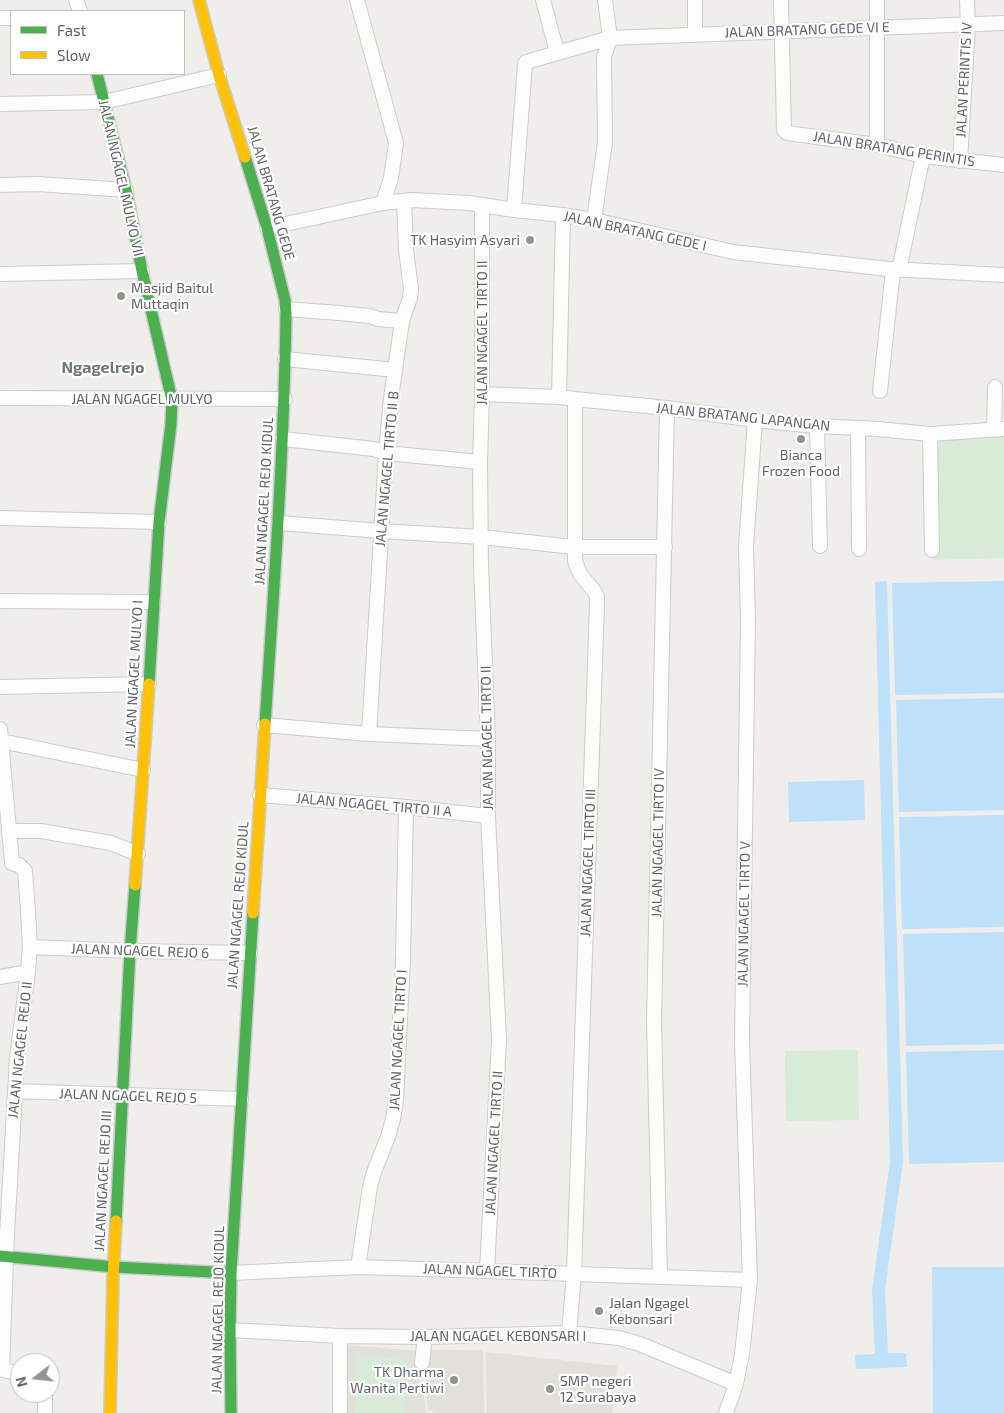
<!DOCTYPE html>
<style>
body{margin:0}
#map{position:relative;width:1004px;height:1413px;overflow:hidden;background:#efeeea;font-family:"Exo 2",sans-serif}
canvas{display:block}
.legend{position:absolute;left:10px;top:10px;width:175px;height:65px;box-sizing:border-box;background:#fff;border:1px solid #bfc1c3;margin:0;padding:6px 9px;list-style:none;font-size:15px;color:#5f6368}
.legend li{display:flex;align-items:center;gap:10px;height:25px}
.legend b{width:25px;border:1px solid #bfc1c3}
.north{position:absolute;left:10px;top:1353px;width:50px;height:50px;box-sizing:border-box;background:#fff;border:1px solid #bfc1c3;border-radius:50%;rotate:254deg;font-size:14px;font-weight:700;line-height:20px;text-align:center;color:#5f6368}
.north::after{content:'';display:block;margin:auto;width:18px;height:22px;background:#919496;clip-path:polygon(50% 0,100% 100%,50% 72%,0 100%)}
</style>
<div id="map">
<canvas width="1004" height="1413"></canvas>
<ul class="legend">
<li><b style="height:6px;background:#4caf50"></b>Fast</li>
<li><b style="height:6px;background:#ffc107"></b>Slow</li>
</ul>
<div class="north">N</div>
</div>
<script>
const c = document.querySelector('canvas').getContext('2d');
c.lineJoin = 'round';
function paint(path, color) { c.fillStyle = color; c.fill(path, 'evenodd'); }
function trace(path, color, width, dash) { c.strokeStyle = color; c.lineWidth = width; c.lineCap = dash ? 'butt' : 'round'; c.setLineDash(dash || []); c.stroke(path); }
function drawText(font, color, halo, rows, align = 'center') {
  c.font = font + ' "Exo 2",sans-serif'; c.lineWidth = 4.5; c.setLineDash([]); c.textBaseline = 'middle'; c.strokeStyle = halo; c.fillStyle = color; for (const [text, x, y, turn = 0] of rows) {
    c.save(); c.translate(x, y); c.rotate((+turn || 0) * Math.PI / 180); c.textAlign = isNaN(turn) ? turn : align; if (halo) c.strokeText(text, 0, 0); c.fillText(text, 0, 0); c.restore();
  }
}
paint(new Path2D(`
 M347,1345L420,1351L426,1412L429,1413H346Z
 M422,1350H483L484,1413H438L428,1410Z
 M486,1352L617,1366L612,1413H487Z`), '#e2e0da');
paint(new Path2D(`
 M1004,434V558L933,560L930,436Z
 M858,1050L859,1120L786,1121L785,1051Z
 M357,1354L409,1360L404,1409L408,1413H355Z`), '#d8ebd6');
paint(new Path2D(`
 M887,581L903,1162L885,1289L888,1353H906L907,1367L856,1369L855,1355L875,1354L872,1290L890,1162L875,582Z
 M1004,581V693L895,695L892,583Z
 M1004,698V810L899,812L896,700Z
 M864,780L865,820L789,822L788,782Z
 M1004,815V927L902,929L899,817Z
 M1004,932V1044L906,1046L903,934Z
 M1004,1050V1162L909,1164L906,1052Z
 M932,1267H1004V1413H933Z`), '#bfe0f9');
const street = new Path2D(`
 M76,0L80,11
 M357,0L396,143L391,178L383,203
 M543,0L557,52
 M781,0L784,130L787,133L877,145L923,156L1004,165
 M877,0V145
 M0,18H11
 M695,34V0
 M0,104L104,102L219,75
 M960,161L968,25L967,0
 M0,185L38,184L126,190
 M482,205V394L480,462L481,566L488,739V816L499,1039L487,1271
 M514,210L525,64L526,62L610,38L1004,23
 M594,220L605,142L604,57L610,38L605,0
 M267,228L383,203L411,200L469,203L514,210L563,215L594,220L733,252L889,269L1004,275
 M899,270L923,156
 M0,274L142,271
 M286,309L339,313L370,316L378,319L402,321
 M285,359L395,370
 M880,391L893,270
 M482,394L559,397L575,399L667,408L755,420L817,426L878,429L930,434L1004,429
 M559,397L563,215
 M0,398L285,399
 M817,426L820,546
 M858,428L859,549
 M994,430L995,387
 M930,434L932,550
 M283,439L374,449L386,453L480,462
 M0,518L159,522
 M279,523L381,531L481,537L574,547H665
 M0,601L153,602
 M0,687L149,684
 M264,725L369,734L488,739
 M0,729L12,863L19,865L25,871L28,911L30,947L28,972L17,1058L7,1234L2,1369
 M369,734L386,453L391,398L402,321L410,298L411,289L406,250L404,201
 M1,741L143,770
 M260,795L406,807L488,816
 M9,831H41L111,843L138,854
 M30,947L130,951L250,953
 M0,977L28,972
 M15,1091L241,1099
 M358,1267L370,1187L374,1172L388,1137L393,1119L396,1100L403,959L406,807
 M231,1273L358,1267L487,1271L750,1280
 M660,1277L654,1021L667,408
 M230,1330L340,1336L425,1337L569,1333L619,1338L640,1344L736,1384
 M569,1333L574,1274L597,605V596L594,591L580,574L575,561V399
 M422,1363L425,1337
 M0,1369L20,1374
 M45,1413V1393
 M340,1413V1336
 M726,1413L736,1384L742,1354L750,1280L742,1042L748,620L746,547L755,420`);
const fast = new Path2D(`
 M97,74L126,190L142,271L172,400L171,424L159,522L149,684
 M245,157L267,228L285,300L286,314C284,451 274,587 265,724
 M116,1221L130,951L135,885
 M0,1256L114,1267L231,1273
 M231,1413L230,1330L231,1273L253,913`);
const slow = new Path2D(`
 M199,0L219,75L245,157
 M135,885L149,684
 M253,913L265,724
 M110,1413L113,1278L116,1221`);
trace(street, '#cbcccc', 16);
trace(fast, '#cacacb', 14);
trace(slow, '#cacacb', 14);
trace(street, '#fdfcfc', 14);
trace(fast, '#4caf50', 11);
trace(slow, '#ffc107', 11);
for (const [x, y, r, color] of [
 [530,240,5,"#919496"],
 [121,296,5,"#919496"],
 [801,439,5,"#919496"],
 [599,1311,5,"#919496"],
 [454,1380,5,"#919496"],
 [550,1389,5,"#919496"]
]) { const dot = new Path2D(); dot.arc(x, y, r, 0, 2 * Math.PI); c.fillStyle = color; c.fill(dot); trace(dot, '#fff', 2); }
drawText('14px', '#5f6368', '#fff', [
 ["JALAN BRATANG GEDE VI E",807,30,-2],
 ["JALAN PERINTIS IV",964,80,-87],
 ["JALAN BRATANG PERINTIS",894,149,9],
 ["JALAN NGAGEL MULYO VII",121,178,77],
 ["JALAN BRATANG GEDE",271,193,74],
 ["JALAN BRATANG GEDE I",635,231,12],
 ["JALAN NGAGEL TIRTO II",482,333,-90],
 ["JALAN NGAGEL MULYO",142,399],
 ["JALAN BRATANG LAPANGAN",743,417,6],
 ["JALAN NGAGEL TIRTO II B",387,469,-85],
 ["JALAN NGAGEL REJO KIDUL",264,501,-87],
 ["JALAN NGAGEL MULYO I",134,674,-87],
 ["JALAN NGAGEL TIRTO II",487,738,-91],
 ["JALAN NGAGEL TIRTO II A",374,805,5],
 ["JALAN NGAGEL TIRTO IV",658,843,-89],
 ["JALAN NGAGEL TIRTO III",588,863,-88],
 ["JALAN NGAGEL REJO KIDUL",238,905,-86],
 ["JALAN NGAGEL TIRTO V",744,914,-89],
 ["JALAN NGAGEL REJO 6",140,951,2],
 ["JALAN NGAGEL TIRTO I",398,1040,-87],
 ["JALAN NGAGEL REJO II",20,1050,-84],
 ["JALAN NGAGEL REJO 5",128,1096,2],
 ["JALAN NGAGEL TIRTO II",494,1143,-87],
 ["JALAN NGAGEL REJO III",103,1181,-87],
 ["JALAN NGAGEL TIRTO",490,1271,2],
 ["JALAN NGAGEL REJO KIDUL",218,1310,-89],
 ["JALAN NGAGEL KEBONSARI I",498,1336]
]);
drawText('14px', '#5f6368', '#fff', [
 ["TK Hasyim Asyari",520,240,"right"],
 ["Masjid Baitul",131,288],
 ["Muttaqin",131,304],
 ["Bianca",801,455,"center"],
 ["Frozen Food",801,471,"center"],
 ["Jalan Ngagel",609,1303],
 ["Kebonsari",609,1319],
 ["TK Dharma",444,1372,"right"],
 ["Wanita Pertiwi",444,1388,"right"],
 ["SMP negeri",560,1381],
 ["12 Surabaya",560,1397]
], 'left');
drawText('bold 16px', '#70757a', '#fff', [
 ["Ngagelrejo",103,368]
]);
</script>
